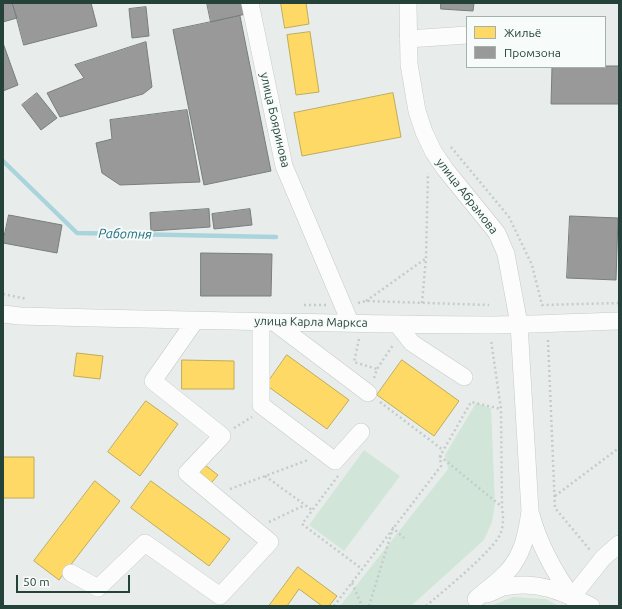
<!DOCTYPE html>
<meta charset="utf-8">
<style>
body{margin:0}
#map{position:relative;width:622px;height:609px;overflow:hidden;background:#e8edeb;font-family:Ubuntu,sans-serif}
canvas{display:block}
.frame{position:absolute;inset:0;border:4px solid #24423a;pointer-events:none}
.legend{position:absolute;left:466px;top:16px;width:140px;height:52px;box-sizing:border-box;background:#f7fbf9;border:1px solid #a3b1ad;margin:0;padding:5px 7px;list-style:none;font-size:12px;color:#24423a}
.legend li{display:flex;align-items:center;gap:8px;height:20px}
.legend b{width:20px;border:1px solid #a3b1ad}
.scale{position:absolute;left:16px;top:575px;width:114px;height:18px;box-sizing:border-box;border:2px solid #24423a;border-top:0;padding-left:5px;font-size:12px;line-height:14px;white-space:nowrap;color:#24423a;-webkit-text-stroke:3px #f7fbf9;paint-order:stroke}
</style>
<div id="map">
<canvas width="622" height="609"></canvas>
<div class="frame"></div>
<ul class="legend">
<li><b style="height:11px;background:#ffd966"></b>Жильё</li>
<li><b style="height:11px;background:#999"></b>Промзона</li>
</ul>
<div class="scale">50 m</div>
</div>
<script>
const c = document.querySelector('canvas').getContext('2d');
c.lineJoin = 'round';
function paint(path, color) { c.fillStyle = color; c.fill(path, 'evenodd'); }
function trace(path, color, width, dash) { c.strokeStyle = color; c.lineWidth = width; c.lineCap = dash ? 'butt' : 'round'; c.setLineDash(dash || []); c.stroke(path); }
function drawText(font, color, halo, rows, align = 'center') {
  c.font = font + ' Ubuntu,sans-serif'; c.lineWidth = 4; c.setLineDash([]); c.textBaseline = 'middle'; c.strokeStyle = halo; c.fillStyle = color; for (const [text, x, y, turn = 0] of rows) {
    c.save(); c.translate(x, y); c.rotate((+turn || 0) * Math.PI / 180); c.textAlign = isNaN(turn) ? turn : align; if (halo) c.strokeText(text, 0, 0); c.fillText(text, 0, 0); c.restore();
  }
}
paint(new Path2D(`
 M476,403L491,408L495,504L492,522L484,540L411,606H340L448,469L445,455Z
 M364,450L400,476L344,551L309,525Z
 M513,597L546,599L558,606H491Z`), '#d1e6d8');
const homes = new Path2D(`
 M281,3H306L309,24L285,28Z
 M310,32L319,92L296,95L287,35Z
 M393,93L401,137L302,156L294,113Z
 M77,353L103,356L100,379L74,376Z
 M287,355L349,400L327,429L266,385Z
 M182,360L234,361V389H182Z
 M402,360L459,401L434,436L377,395Z
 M146,401L178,424L140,476L108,452Z
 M3,457H34V498H3Z
 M201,462L218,475L207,488L190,475Z
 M95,481L120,501L59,580L34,561Z
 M151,481L230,539L209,566L131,508Z
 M298,567L337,596L329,606H322L299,589L287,606H269Z`);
paint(homes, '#ffd966');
trace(homes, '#bdac59', 1);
const industry = new Path2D(`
 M3,3H12L17,18L3,22Z
 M13,3H91L97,26L24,45Z
 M207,3H244L246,14L211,22Z
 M441,3H474L473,11L441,9Z
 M146,7L149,36L132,38L129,9Z
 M240,16L271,171L204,185L173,30Z
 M146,42L152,87L143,94L60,117L47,93L84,78L75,65Z
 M3,43L18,85L3,91Z
 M605,66H619V104H551L552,67H605Z
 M37,93L57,118L41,130L22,105Z
 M187,110L200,182L120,185L102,173L96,143L112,139L110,120Z
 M209,209L210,227L151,231L150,213Z
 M250,209L252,225L214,229L212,214Z
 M9,215L62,225L57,253L3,243Z
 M570,216L618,218L616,280L567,278Z
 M201,253L272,254L271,296H201Z`);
paint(industry, '#999');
trace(industry, '#767f7c', 1);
trace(new Path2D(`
 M3,161L77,233L276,237`), '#a9d4db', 4.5);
const minor = new Path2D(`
 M250,3L284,166L350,322
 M408,3L409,64L417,111L424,132L433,151L445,169L497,233L506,254L519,324L530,511C527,533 523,555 507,572C498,582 486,590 476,599
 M408,39L467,35
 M3,314L20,316C176,320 333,324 489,325C532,325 576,322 619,321
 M261,322V405L335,461L361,432
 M274,322L368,393
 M397,324L412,343L464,377
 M531,515C539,544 556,575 574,600
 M71,573L98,588L145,543L220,596L270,542L187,473L222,436L153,381L195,321
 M487,594C493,592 499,588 504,587C537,580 563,592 591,606
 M572,597L603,558L619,544`);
trace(minor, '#c5cac8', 18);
trace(new Path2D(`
 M451,147L509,217L532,265L542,305L619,303
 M3,294L27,299
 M366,301L425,259
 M358,303L366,301L489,305
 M422,303L426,258L428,173
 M304,305H327
 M359,339L354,362L377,369
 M548,340L555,508L590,550
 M374,378L377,369L393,345
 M380,402L443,450
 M234,428L252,417
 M440,456L501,506
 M265,476L312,510
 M338,476L302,524L362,569
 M230,489L308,460
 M555,496L619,448
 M269,522L305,505
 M352,583L362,606
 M334,606L441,466L440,456L471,402L501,409
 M369,606L393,528L404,538
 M426,606C441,593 497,548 501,532C504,524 503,515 502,507L501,409L491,340`), '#c3ccca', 2.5, [2, 3]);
trace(minor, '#fcfcfc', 17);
drawText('12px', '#24423a', '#f7fbf9', [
 ["улица Бояринова",275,120,77],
 ["улица Абрамова",467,196,52],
 ["улица Карла Маркса",311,322,1]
]);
drawText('italic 13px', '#1c6f80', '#f7fbf9', [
 ["Работня",125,234,1]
]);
</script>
